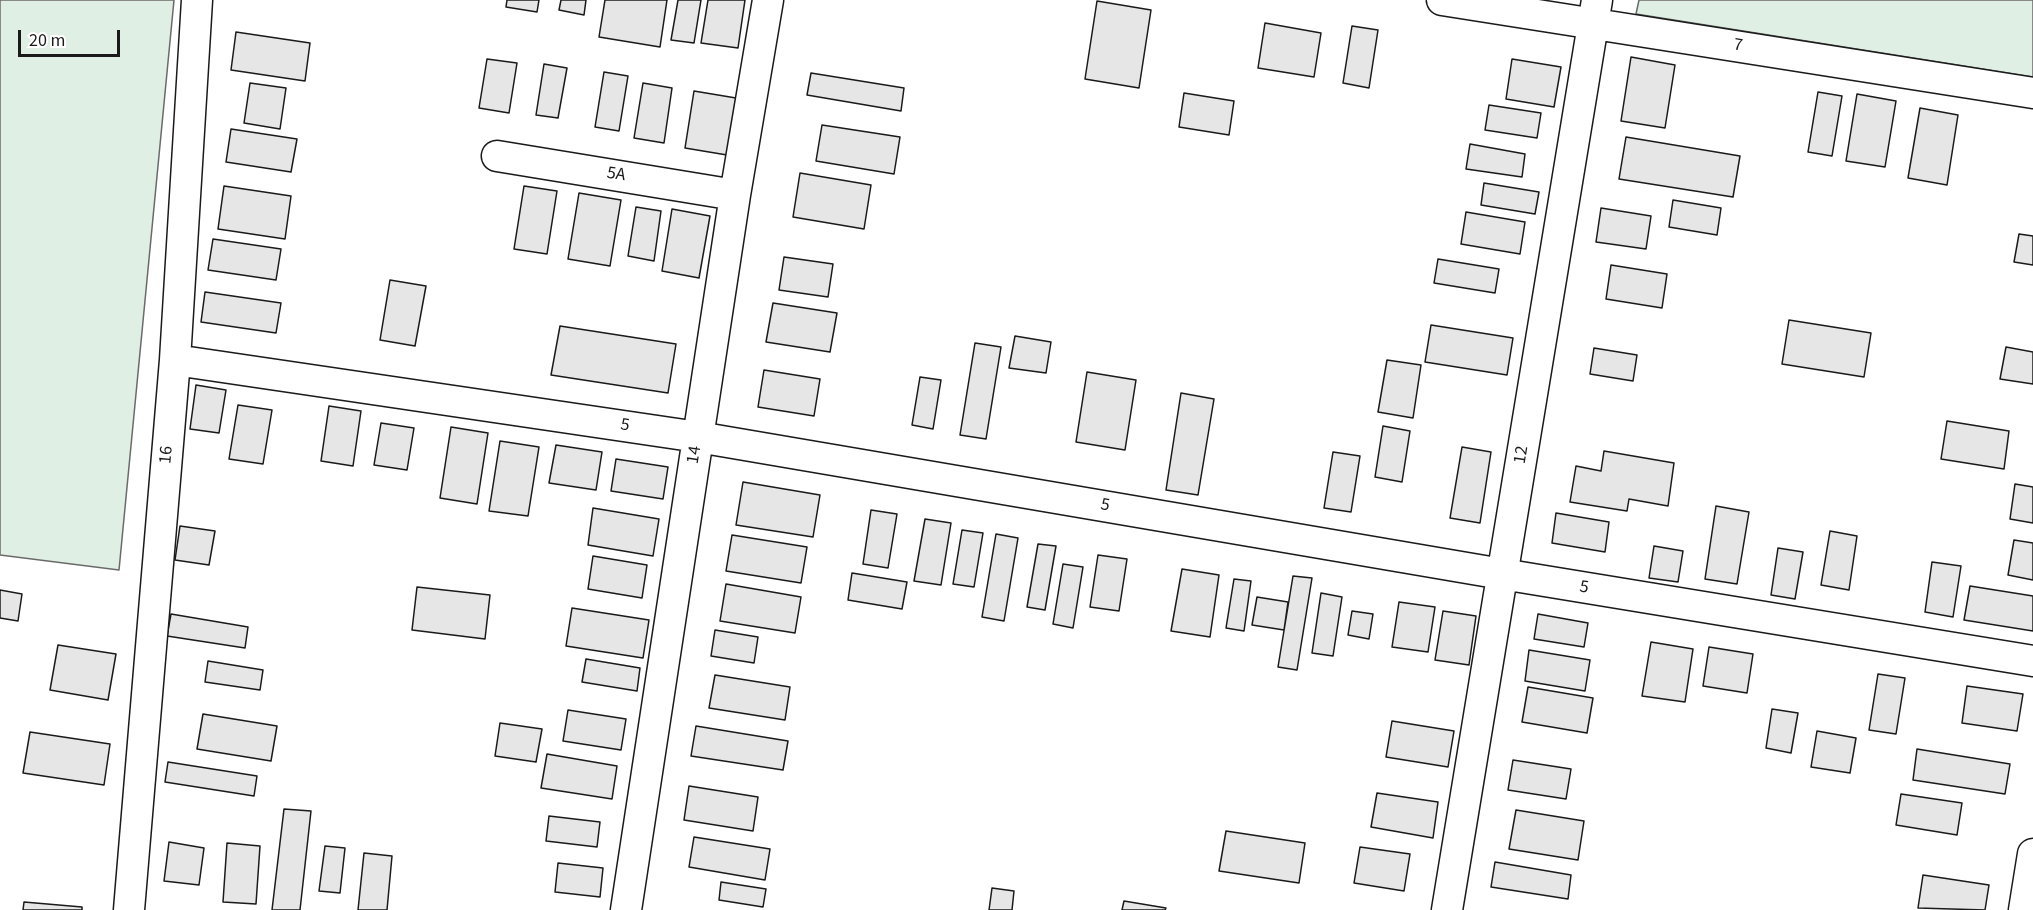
<!DOCTYPE html>
<style>
body{margin:0}
#map{position:relative;width:2033px;height:910px;overflow:hidden;background:#fff;font-family:"Source Sans 3",sans-serif}
canvas{display:block}
.scale{position:absolute;left:18px;top:30px;width:102px;height:27px;box-sizing:border-box;border:3px solid #1a1a1a;border-top:0;padding-left:8px;font-size:18px;line-height:21px;white-space:nowrap;color:#1a1a1a;-webkit-text-stroke:4px #fff;paint-order:stroke}
</style>
<div id="map">
<canvas width="2033" height="910"></canvas>
<div class="scale">20 m</div>
</div>
<script>
const c = document.querySelector('canvas').getContext('2d');
c.lineJoin = 'round';
function paint(path, color) { c.fillStyle = color; c.fill(path, 'evenodd'); }
function trace(path, color, width, dash) { c.strokeStyle = color; c.lineWidth = width; c.lineCap = dash ? 'butt' : 'round'; c.setLineDash(dash || []); c.stroke(path); }
function drawText(font, color, halo, rows, align = 'center') {
  c.font = font + ' "Source Sans 3",sans-serif'; c.lineWidth = 4.5; c.setLineDash([]); c.textBaseline = 'middle'; c.strokeStyle = halo; c.fillStyle = color; for (const [text, x, y, turn = 0] of rows) {
    c.save(); c.translate(x, y); c.rotate((+turn || 0) * Math.PI / 180); c.textAlign = isNaN(turn) ? turn : align; if (halo) c.strokeText(text, 0, 0); c.fillText(text, 0, 0); c.restore();
  }
}
const green = new Path2D(`
 M0,0H174L119,570L0,555Z
 M1639,0H2033V77L1636,14Z`);
paint(green, '#e0efe3');
trace(green, '#6a6a6a', 1.5);
const building = new Path2D(`
 M507,0H539L537,12L506,7Z
 M561,0H586L584,15L559,10Z
 M605,0H667L660,47L599,37Z
 M678,0H701L694,43L671,40Z
 M708,0H745L738,48L701,43Z
 M1097,1L1151,10L1139,88L1085,79Z
 M1265,23L1321,33L1314,77L1258,68Z
 M1352,26L1378,30L1369,88L1343,83Z
 M236,32L310,43L305,81L231,70Z
 M1631,57L1675,65L1665,128L1621,121Z
 M487,59L517,63L509,113L479,108Z
 M1512,59L1561,67L1554,107L1506,99Z
 M544,64L567,68L558,118L536,115Z
 M604,72L628,76L619,131L595,127Z
 M811,73L904,88L901,111L807,95Z
 M250,83L286,88L280,129L244,123Z
 M643,83L672,88L664,143L634,138Z
 M694,91L736,98L727,155L685,148Z
 M1818,92L1842,96L1832,156L1808,152Z
 M1184,93L1234,101L1229,135L1179,127Z
 M1857,94L1896,101L1885,167L1846,161Z
 M1489,105L1541,113L1537,138L1485,130Z
 M1920,108L1958,115L1947,185L1908,178Z
 M822,125L900,137L894,174L816,161Z
 M231,129L297,139L291,172L226,162Z
 M1626,137L1740,156L1733,197L1619,179Z
 M1470,144L1525,154L1522,177L1466,169Z
 M800,173L871,185L864,229L793,217Z
 M1484,183L1539,192L1535,214L1481,205Z
 M224,186L291,196L285,239L218,229Z
 M524,186L557,191L547,254L514,249Z
 M579,193L621,200L610,266L568,259Z
 M1673,200L1721,208L1717,235L1669,227Z
 M636,207L661,211L654,261L628,256Z
 M1601,208L1651,216L1646,249L1596,242Z
 M672,209L710,216L699,278L662,271Z
 M1466,212L1525,222L1520,254L1461,244Z
 M2019,234L2033,236V265L2014,262Z
 M213,239L281,249L276,280L208,270Z
 M784,257L833,264L828,297L779,290Z
 M1438,259L1499,269L1495,293L1434,283Z
 M1611,265L1667,274L1662,308L1606,299Z
 M390,280L426,286L415,346L380,340Z
 M205,292L281,303L276,333L201,322Z
 M773,303L837,313L830,352L766,342Z
 M1789,320L1871,333L1864,377L1782,364Z
 M1431,325L1513,338L1507,375L1425,362Z
 M560,326L676,344L668,393L551,375Z
 M1015,336L1051,342L1046,373L1009,368Z
 M975,343L1001,347L986,439L960,435Z
 M2006,347L2033,352V384L2000,379Z
 M1594,348L1637,355L1633,381L1590,374Z
 M1387,360L1421,365L1413,418L1378,412Z
 M764,370L820,379L814,416L758,407Z
 M1087,372L1136,380L1125,450L1076,442Z
 M920,377L941,380L933,429L912,425Z
 M196,385L226,390L219,433L190,429Z
 M1181,393L1214,399L1198,495L1166,490Z
 M238,405L272,410L263,464L229,459Z
 M329,406L361,411L353,466L321,461Z
 M1947,421L2009,431L2004,469L1941,459Z
 M381,423L414,428L407,470L374,465Z
 M1383,426L1410,431L1402,482L1375,477Z
 M451,427L488,433L477,504L440,498Z
 M500,441L539,447L528,516L489,511Z
 M556,445L602,452L596,490L549,483Z
 M1462,447L1491,452L1480,523L1450,518Z
 M1604,451L1674,463L1668,506L1629,499L1627,511L1570,502L1576,466L1601,471Z
 M1333,452L1360,456L1351,512L1324,508Z
 M616,459L668,467L663,499L611,491Z
 M743,482L820,495L813,537L736,525Z
 M2015,484L2033,487V523L2010,519Z
 M1716,506L1749,512L1737,584L1705,579Z
 M593,508L659,519L653,556L588,545Z
 M871,510L897,514L888,568L863,564Z
 M1556,513L1609,522L1605,552L1552,543Z
 M925,519L951,523L941,585L914,581Z
 M180,526L215,531L209,565L175,560Z
 M962,530L983,533L974,587L953,584Z
 M1830,531L1857,536L1849,590L1821,585Z
 M996,534L1018,538L1004,621L982,617Z
 M732,535L807,547L801,583L726,571Z
 M2014,540L2033,543V580L2008,575Z
 M1038,544L1056,546L1045,610L1027,607Z
 M1654,546L1683,551L1678,582L1649,578Z
 M1778,548L1803,552L1795,599L1771,595Z
 M1098,555L1127,559L1119,611L1090,607Z
 M593,556L647,565L642,598L588,589Z
 M1932,562L1961,566L1953,617L1925,612Z
 M1063,564L1083,567L1073,628L1053,624Z
 M1182,569L1219,575L1210,637L1171,631Z
 M852,573L907,582L902,609L848,600Z
 M1293,576L1312,578L1297,670L1278,667Z
 M1234,579L1251,581L1244,631L1226,628Z
 M726,584L801,597L795,633L720,621Z
 M1970,586L2033,596V631L1964,620Z
 M417,587L490,595L485,639L412,630Z
 M0,590L22,594L18,621L0,618Z
 M1321,593L1342,597L1333,656L1312,653Z
 M1257,597L1288,602L1284,630L1252,625Z
 M1399,602L1435,607L1428,652L1392,647Z
 M572,608L649,620L643,658L566,646Z
 M1352,611L1373,614L1369,639L1348,635Z
 M1443,611L1476,616L1469,665L1435,660Z
 M171,614L248,627L245,648L167,636Z
 M1538,614L1588,623L1584,647L1534,639Z
 M715,630L758,637L754,663L711,656Z
 M1651,642L1693,649L1685,702L1642,696Z
 M58,645L116,654L108,700L50,690Z
 M1709,647L1753,654L1747,693L1703,686Z
 M1529,650L1590,660L1585,691L1525,681Z
 M586,659L640,668L637,691L582,682Z
 M208,661L263,670L260,690L205,682Z
 M1878,674L1905,678L1896,734L1869,730Z
 M715,675L790,687L785,720L709,708Z
 M1967,686L2023,694L2017,731L1962,723Z
 M1528,687L1593,698L1587,733L1522,722Z
 M1772,709L1798,713L1791,753L1766,748Z
 M568,710L626,719L621,750L563,741Z
 M203,714L277,726L271,761L197,749Z
 M1392,721L1454,731L1448,767L1386,757Z
 M500,723L542,729L536,762L495,756Z
 M696,726L788,741L783,770L691,756Z
 M1817,731L1856,738L1850,773L1811,767Z
 M30,732L110,744L104,785L23,773Z
 M1917,749L2010,764L2005,794L1913,780Z
 M547,754L617,766L612,799L541,788Z
 M1513,760L1571,769L1566,799L1508,790Z
 M168,762L257,776L254,796L165,782Z
 M689,786L758,797L753,831L684,820Z
 M1377,793L1438,802L1433,838L1371,827Z
 M1901,794L1962,803L1957,835L1896,825Z
 M284,809L311,811L300,910H272Z
 M1516,810L1584,821L1578,860L1509,849Z
 M549,816L600,822L597,847L546,841Z
 M1226,831L1305,843L1299,883L1219,871Z
 M694,837L770,849L765,880L689,867Z
 M169,842L204,848L199,885L164,881Z
 M227,843L260,846L256,904L223,902Z
 M325,846L345,848L340,893L319,891Z
 M1360,847L1410,854L1404,891L1354,883Z
 M364,853L392,856L387,910H358Z
 M1495,862L1571,875L1568,899L1491,887Z
 M558,863L603,868L600,897L555,892Z
 M1923,875L1989,885L1985,910L1918,908Z
 M721,882L766,889L763,907L719,900Z
 M992,888L1014,891L1012,910H989Z
 M1124,901L1166,908L1165,910H1122Z
 M24,902L82,907V910H23Z`);
paint(building, '#e6e6e6');
trace(building, '#1a1a1a', 1.5);
const street = new Path2D(`
 M1442,0L2033,93
 M497,156L735,195
 M175,360L698,437L1502,574L2033,661
 M129,910L175,360L197,0
 M626,910L735,195L768,0
 M1447,910L1597,0
 M2024,910L2033,854`);
trace(street, '#1a1a1a', 33);
trace(street, '#fff', 30);
drawText('18px', '#1a1a1a', '#fff', [
 ["7",1738,46,9],
 ["5A",616,175,9],
 ["5",625,426,8],
 ["16",167,455,-85],
 ["14",695,455,-81],
 ["12",1522,455,-81],
 ["5",1105,506,10],
 ["5",1584,588,9]
]);
</script>
